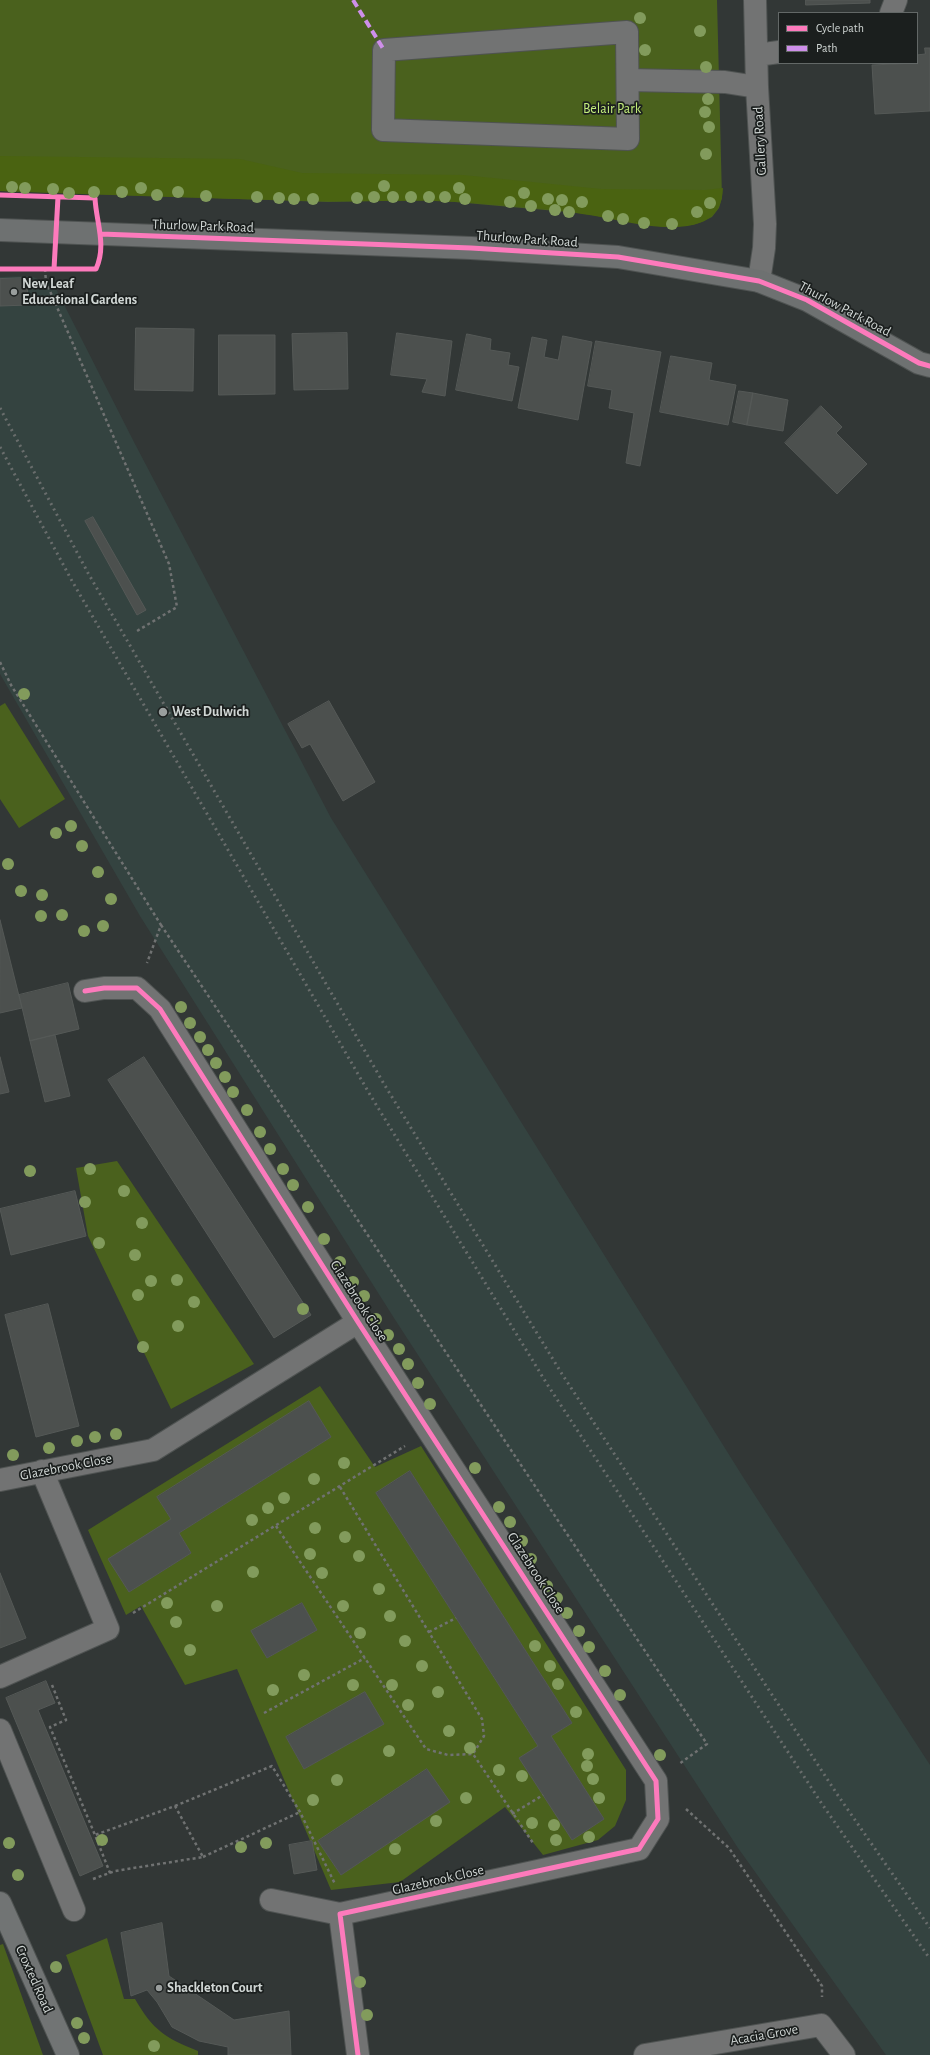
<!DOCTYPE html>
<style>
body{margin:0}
#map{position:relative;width:930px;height:2055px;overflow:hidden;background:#323736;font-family:"Alegreya Sans",sans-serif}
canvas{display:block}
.legend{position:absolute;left:778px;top:12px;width:140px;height:52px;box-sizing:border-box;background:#1b1f1e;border:1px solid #636867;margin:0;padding:5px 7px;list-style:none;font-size:12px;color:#d0d6d4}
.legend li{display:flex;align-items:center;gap:8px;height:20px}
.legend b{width:20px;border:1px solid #636867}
</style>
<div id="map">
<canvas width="930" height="2055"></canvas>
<ul class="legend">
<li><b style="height:5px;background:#fd7abc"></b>Cycle path</li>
<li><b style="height:5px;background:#ce8fe9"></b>Path</li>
</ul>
</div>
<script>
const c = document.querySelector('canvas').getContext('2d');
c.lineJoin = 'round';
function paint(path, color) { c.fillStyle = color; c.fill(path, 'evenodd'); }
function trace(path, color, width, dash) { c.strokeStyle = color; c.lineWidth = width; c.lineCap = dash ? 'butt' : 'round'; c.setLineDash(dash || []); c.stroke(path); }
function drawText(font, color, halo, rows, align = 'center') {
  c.font = font + ' "Alegreya Sans",sans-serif'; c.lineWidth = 3.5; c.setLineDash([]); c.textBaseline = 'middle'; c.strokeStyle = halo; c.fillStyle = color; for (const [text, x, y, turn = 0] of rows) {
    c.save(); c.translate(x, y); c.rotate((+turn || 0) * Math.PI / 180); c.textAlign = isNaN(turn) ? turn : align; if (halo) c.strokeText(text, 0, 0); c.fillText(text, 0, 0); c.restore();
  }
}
paint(new Path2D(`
 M30,276L46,282L53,283L135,444L331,818L743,1477L930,1765V2055H886L738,1848L394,1318L140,916L0,674V277Z`), '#344340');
paint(new Path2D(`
 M0,0H717L722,198L719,208L712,217L704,221L693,225L664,227L579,213L432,200L328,202L0,191Z
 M5,703L65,799L19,828L0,799V706Z
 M117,1161L254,1364L171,1409L88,1236L76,1168Z
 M320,1386L375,1467L421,1446L626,1770V1800L615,1826L598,1840L543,1855L505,1807L400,1882L331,1890L237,1669L185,1685L141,1606L126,1615L88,1530ZM309,1402L331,1437L179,1533L191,1553L129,1592L171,1519L157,1497ZM410,1471L572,1723L551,1736L604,1819L572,1840L538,1746L376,1493ZM302,1603L317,1630L267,1658L252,1631ZM365,1693L383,1724L304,1769L286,1737ZM427,1769L449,1802L341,1875L318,1841Z
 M107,1938L124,1999H135C153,2030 165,2038 198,2051V2055H103L66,1955Z
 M3,1944L43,2055H0V1945Z`), '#4a611d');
paint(new Path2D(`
 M0,156L240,159L302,173L463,175L601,189L705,190L723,188C722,216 705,225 678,227C648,229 612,218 582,214C541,207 499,205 458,202C414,199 371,202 327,201C218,199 109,195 0,191Z`), '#4a6311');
const building = new Path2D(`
 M806,0H870V3L806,5Z
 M925,48H930V111L875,114L872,65L917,63V55L925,54Z
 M27,278L28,305L0,306V279Z
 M136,328L194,329L193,391L135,390Z
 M347,333L348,389L294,390L292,334Z
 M397,333L452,341L445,396L422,392L427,379L391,375Z
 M467,334L491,339L490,350L510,353L508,365L519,367L512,401L456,390Z
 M219,335H275V394L219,395Z
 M563,336L592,342L578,420L518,408L532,337L547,340L544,357L558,360Z
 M596,341L661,352L640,466L626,463L634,413L609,408L612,390L588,386Z
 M671,356L712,363L709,380L736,385L728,425L660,412Z
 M739,391L753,393L747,425L733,422Z
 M753,393L788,400L783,431L747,425Z
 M821,406L842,427L836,433L867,464L837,494L785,443Z
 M93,517L146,610L137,615L85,521Z
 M329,701L375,782L343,801L310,744L302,748L288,724Z
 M0,920L22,1008L0,1013Z
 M68,983L79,1029L30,1041L19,995Z
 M55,1035L70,1096L45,1102L30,1041Z
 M0,1057L9,1092L0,1094Z
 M144,1057L311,1315L274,1338L108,1080Z
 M75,1191L86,1236L11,1255L0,1209Z
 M48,1304L79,1426L36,1437L5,1315Z
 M309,1401L331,1437L179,1533L191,1553L129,1592L108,1559L171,1519L157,1497Z
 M410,1471L572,1723L551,1736L604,1819L572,1840L519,1758L538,1746L376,1493Z
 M0,1573L26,1638L0,1648Z
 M302,1603L317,1630L267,1658L251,1631Z
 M46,1681L55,1703L38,1710L103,1866L80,1876L6,1698Z
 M365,1692L384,1724L304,1769L286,1737Z
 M427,1769L450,1802L341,1875L318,1841Z
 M312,1841L317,1870L294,1874L289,1845Z
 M162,1923L169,1976L234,2020L289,2011L291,2055H228V2047L199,2041L172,2027L157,2002L147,1990L131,1996L121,1933Z`);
paint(building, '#4c504e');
trace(building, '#555957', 1);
const minor = new Path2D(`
 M755,0L757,87L765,224L764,248L759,281
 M891,13L896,0
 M627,32L628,139L383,130L384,50Z
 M757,55L779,52
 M628,80L725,82L757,87
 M85,991L104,988H137L160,1009L358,1322L656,1781L658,1819L639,1849L340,1914L358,2055
 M0,1480L153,1450L358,1322
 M0,1677L108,1629L42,1471
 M0,1730L74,1910
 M271,1900L340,1914
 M645,2055L821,2025L844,2055`);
const major = new Path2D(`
 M0,1903L68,2055`);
const highway = new Path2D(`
 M0,230L471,248L618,257L759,281L807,300L919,363L930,366`);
trace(minor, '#4f5352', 24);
trace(major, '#4f5352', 24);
trace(highway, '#4f5352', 24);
trace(new Path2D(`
 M45,269L46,282L169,564L177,607L137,631
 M0,662L11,685L161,925L147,963
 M161,925L707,1744L679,1764
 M340,1487L482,1719L484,1736L473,1754
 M276,1526L426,1749L448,1755L473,1754L533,1843
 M133,1613L405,1446
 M429,1632L456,1618
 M52,1685L66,1720L50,1727L95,1835
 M264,1713L365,1658
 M175,1806L272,1766L300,1812L335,1884
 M686,1809L729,1848L822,1986V1997
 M512,1814L543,1795
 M203,1857L300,1812
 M93,1879L115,1871L203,1857L175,1806L95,1835L110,1873`), '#707272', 2.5, [3, 3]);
trace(minor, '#727373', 22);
trace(major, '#717474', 22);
trace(highway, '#6e7171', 22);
trace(new Path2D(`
 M0,408L88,573L384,1084L562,1374L837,1794L930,1928
 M0,447L72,581L369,1093L547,1384L822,1804L930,1959`), '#696d6c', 3, [2, 4]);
trace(new Path2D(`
 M353,0L384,50`), '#ce8fe9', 4, [8, 4]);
trace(new Path2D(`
 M0,195L95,198C96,222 107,245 96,269H0
 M101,234L471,248L618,257L759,281L807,300L919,363L930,366
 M54,269L58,197
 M85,991L104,988H137L160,1009L358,1322L656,1781L658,1819L639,1849L340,1914L358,2055`), '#fd7abc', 5);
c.fillStyle = '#829b5c';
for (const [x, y] of [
 [640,18],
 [700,31],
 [645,50],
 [706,67],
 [708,99],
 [705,112],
 [709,127],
 [706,154],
 [384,186],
 [12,187],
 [25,188],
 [141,188],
 [459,188],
 [53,189],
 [94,192],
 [122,192],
 [178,192],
 [69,193],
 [524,193],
 [157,195],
 [206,196],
 [257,197],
 [374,197],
 [393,197],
 [411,197],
 [429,197],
 [445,197],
 [279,198],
 [357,198],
 [294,199],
 [313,199],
 [465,199],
 [548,199],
 [562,200],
 [510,202],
 [582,202],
 [710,203],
 [531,206],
 [555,210],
 [569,212],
 [697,212],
 [608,216],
 [623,219],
 [644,223],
 [672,224],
 [24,694],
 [71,826],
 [56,833],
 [82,846],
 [8,864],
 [98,872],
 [21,891],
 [42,895],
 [111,899],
 [62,915],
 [41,916],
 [103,926],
 [84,931],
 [181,1007],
 [190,1023],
 [200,1037],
 [208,1050],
 [216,1063],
 [225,1077],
 [233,1092],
 [247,1110],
 [260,1132],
 [270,1149],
 [90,1169],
 [283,1169],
 [30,1171],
 [293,1185],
 [124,1191],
 [85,1202],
 [308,1207],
 [142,1223],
 [324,1239],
 [99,1243],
 [135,1255],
 [340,1262],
 [177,1280],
 [151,1281],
 [353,1282],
 [138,1295],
 [364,1296],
 [194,1302],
 [303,1309],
 [376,1319],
 [178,1326],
 [388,1335],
 [143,1347],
 [399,1349],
 [408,1364],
 [418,1383],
 [430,1404],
 [116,1434],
 [95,1437],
 [77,1441],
 [49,1448],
 [13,1455],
 [344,1463],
 [475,1468],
 [314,1479],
 [284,1498],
 [499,1507],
 [268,1508],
 [252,1520],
 [510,1522],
 [315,1528],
 [345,1537],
 [522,1541],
 [310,1554],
 [359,1556],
 [531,1559],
 [253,1572],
 [322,1573],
 [547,1586],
 [379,1589],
 [557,1598],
 [167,1603],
 [217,1606],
 [343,1606],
 [567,1613],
 [390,1616],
 [176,1622],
 [579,1631],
 [360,1633],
 [405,1641],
 [535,1646],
 [589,1647],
 [190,1650],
 [422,1666],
 [550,1666],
 [605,1671],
 [304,1675],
 [558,1684],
 [353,1685],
 [392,1685],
 [273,1690],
 [438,1692],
 [620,1695],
 [408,1705],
 [576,1712],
 [449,1731],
 [470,1748],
 [389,1751],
 [588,1754],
 [660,1755],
 [587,1766],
 [499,1770],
 [522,1776],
 [593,1779],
 [337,1780],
 [466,1798],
 [599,1798],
 [313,1800],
 [436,1821],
 [532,1823],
 [554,1825],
 [589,1837],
 [102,1840],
 [556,1840],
 [9,1843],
 [266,1843],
 [241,1847],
 [395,1849],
 [18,1875],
 [56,1967],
 [360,1982],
 [367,2015],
 [77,2023],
 [84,2038],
 [154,2046]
]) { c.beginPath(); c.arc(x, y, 6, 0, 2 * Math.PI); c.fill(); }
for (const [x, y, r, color] of [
 [14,292,4,"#999e9d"],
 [163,712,5,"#999e9d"],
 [159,1988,4,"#999e9d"]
]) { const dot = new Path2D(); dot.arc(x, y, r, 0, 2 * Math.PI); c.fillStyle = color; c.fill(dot); trace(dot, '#1b1f1e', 1.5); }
drawText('14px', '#c3ed7c', '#1b1f1e', [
 ["Belair Park",612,109]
]);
drawText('14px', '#d0d6d4', '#1b1f1e', [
 ["Gallery Road",760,141,-93],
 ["Thurlow Park Road",203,226,2],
 ["Thurlow Park Road",527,239,4],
 ["Thurlow Park Road",845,309,28],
 ["Glazebrook Close",359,1301,57],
 ["Glazebrook Close",66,1467,-11],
 ["Glazebrook Close",536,1573,57],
 ["Glazebrook Close",438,1880,-13],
 ["Croxted Road",34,1979,66],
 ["Acacia Grove",764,2035,-10]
]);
drawText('bold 14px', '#d0d6d4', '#1b1f1e', [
 ["New Leaf",22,284],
 ["Educational Gardens",22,300],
 ["West Dulwich",172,712],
 ["Shackleton Court",167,1988]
], 'left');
</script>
